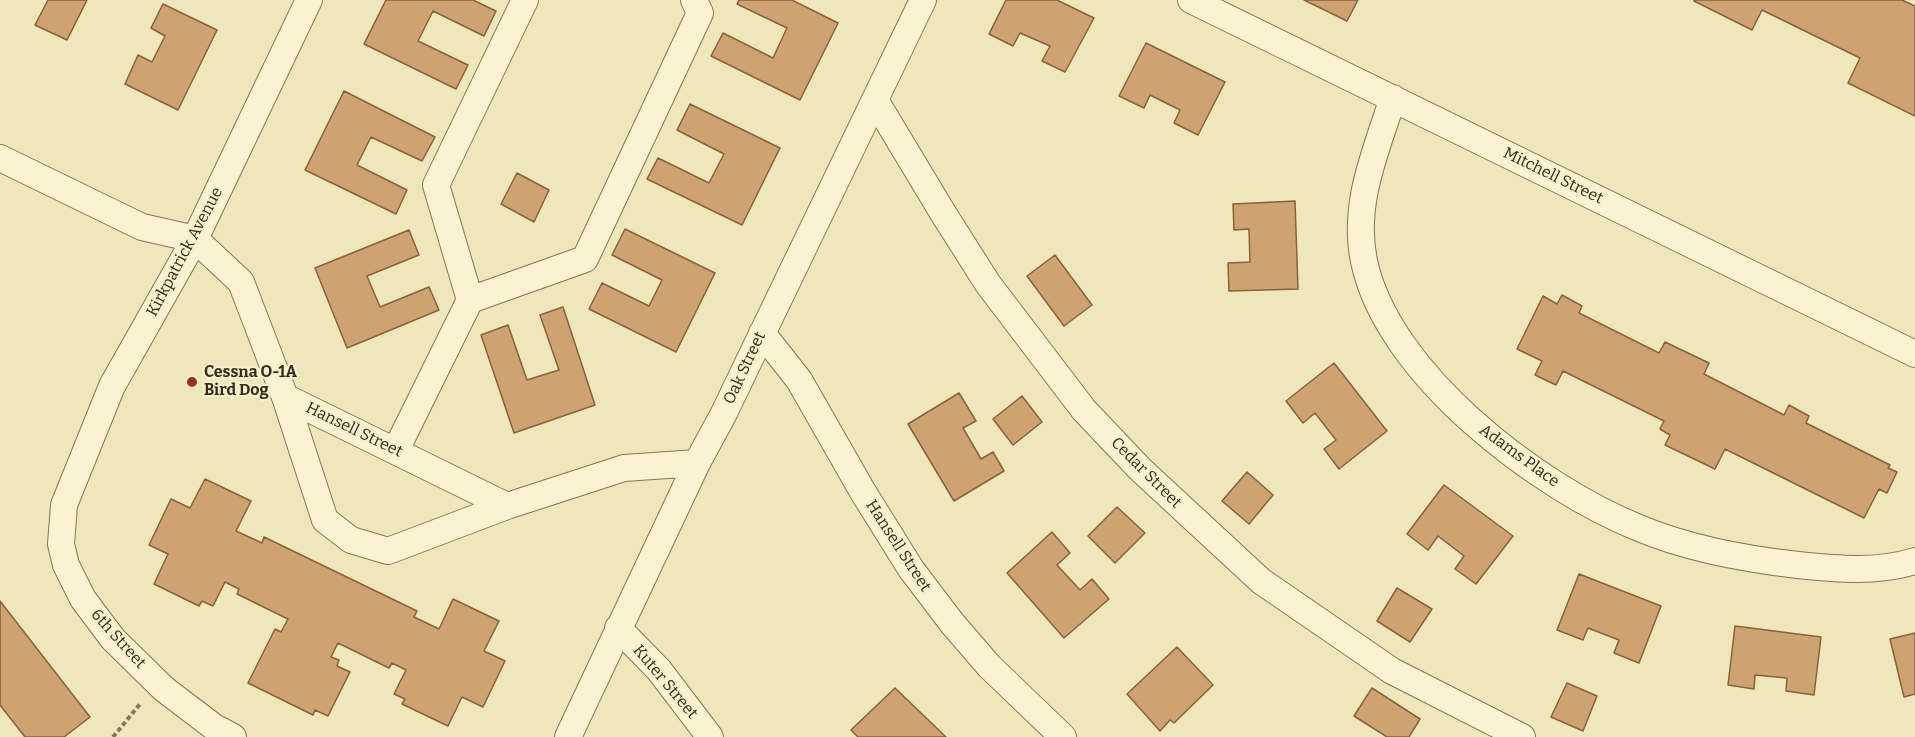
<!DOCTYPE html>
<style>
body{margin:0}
canvas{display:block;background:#efe6bc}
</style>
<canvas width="1915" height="737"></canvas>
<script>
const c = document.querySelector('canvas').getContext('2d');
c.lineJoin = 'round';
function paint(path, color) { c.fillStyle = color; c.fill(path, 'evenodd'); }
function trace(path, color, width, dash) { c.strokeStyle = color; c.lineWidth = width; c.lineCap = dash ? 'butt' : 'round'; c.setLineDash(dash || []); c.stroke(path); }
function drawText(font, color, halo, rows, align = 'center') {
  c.font = font + ' Bitter,serif'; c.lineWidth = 4.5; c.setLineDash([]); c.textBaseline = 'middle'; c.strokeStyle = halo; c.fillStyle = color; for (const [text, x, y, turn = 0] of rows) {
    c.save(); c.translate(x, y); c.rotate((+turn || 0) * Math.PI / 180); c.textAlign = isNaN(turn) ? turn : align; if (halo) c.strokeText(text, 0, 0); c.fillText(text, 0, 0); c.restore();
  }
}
const building = new Path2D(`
 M48,0H87L67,40L35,25Z
 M386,0H473L496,11L484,36L433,11L418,41L468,65L456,89L364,44Z
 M739,0H792L838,23L800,100L711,56L723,33L773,58L787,28L737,4Z
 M1006,0H1057L1094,18L1065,72L1042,61L1050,46L1020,33L1013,46L989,34Z
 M1304,0H1358L1347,21Z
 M1694,0H1902L1915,6V116L1848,83L1860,58L1762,10L1752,30L1694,1Z
 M163,4L217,30L178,110L125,84L138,55L152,62L165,36L151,28Z
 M1146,43L1225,82L1198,135L1174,123L1180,110L1150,95L1144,108L1119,96Z
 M344,91L435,137L422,161L371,137L357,165L407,190L396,214L305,170Z
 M690,104L780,148L742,225L647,179L658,158L709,183L724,154L677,130Z
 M517,173L549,190L534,222L501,204Z
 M1295,201L1298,289L1229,291L1228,263L1250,262L1249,229L1234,230L1233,204Z
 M625,229L715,273L676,352L589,309L602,283L649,306L662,280L612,255Z
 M409,230L419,255L367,276L380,307L429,287L439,310L347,348L315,268Z
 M1055,255L1092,305L1064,326L1027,276Z
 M1562,295L1582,306L1579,313L1659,353L1665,342L1709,363L1704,374L1784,415L1789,405L1809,416L1806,423L1890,465L1888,468L1897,472L1887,493L1879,489L1864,518L1725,449L1715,469L1665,445L1670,435L1660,429L1664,421L1563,371L1556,385L1535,375L1542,361L1517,349L1543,296L1557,304Z
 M563,307L595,405L514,433L481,335L508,325L527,380L559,370L540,315Z
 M1334,363L1387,431L1339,469L1324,449L1336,440L1315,413L1303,423L1286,401Z
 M959,393L976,421L963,428L981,459L993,452L1004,471L954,501L908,424Z
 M1022,396L1042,422L1013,445L993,419Z
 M1247,472L1273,495L1249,524L1222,501Z
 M205,479L251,501L236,531L262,543L264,537L417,611L414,617L439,629L453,599L499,621L484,651L505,661L483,707L462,697L448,726L402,704L405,699L394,694L406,670L392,663L389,668L338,643L331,657L339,660L337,666L350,672L328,716L315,710L313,715L248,683L275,629L281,632L288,619L237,594L239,589L225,582L213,606L202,601L199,606L154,584L168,554L149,545L171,499L190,508Z
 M1444,485L1513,536L1476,584L1455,569L1464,556L1438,536L1428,550L1407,534Z
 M1117,507L1145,533L1115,563L1088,536Z
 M1052,532L1070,553L1057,565L1080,590L1092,579L1109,599L1064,638L1007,573Z
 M1579,574L1661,606L1639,663L1614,653L1619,640L1588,628L1583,640L1557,630Z
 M1397,588L1432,609L1410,642L1377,621Z
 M0,601L90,717L64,737H25L0,705Z
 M1735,626L1821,637L1814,695L1786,691L1787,678L1755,675L1754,689L1728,685Z
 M1915,633V694L1904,697L1890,639Z
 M1177,647L1213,685L1174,723L1170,720L1160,731L1127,694Z
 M1567,683L1597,696L1583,731L1551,717Z
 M895,688L946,737H858L851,730Z
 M1372,688L1420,719L1409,737H1387L1354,716Z`);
paint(building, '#cfa371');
trace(building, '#87623b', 1.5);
const street = new Path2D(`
 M1191,0L1915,354
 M1393,98C1376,151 1352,204 1364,261C1387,373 1537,487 1639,528C1689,549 1744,559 1798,565C1837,569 1877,573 1915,561
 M875,100L943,213L988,284L1084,410L1140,469L1261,581L1392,671L1522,737
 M0,158L142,227L195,239L241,282L285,397L507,506L624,468L697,463
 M470,300L436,185L525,0
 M762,333L799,380L863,492L911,569L952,623L989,666L1063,737
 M285,397L325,520L351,540L388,551L507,506
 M396,450L470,300L585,259L700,13L694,0
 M618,628L659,670L710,737
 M233,737L214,727L164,689L113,639L83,599L66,565L61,544L64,505L112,386L195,239L309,0
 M568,737L697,463L723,415L923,0`);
trace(street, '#877655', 28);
trace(new Path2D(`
 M113,737L140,704`), '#877655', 4, [4.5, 3]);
trace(street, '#faf2d0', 26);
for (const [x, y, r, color] of [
 [192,382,6,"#983124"]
]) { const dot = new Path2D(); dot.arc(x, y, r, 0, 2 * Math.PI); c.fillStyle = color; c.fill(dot); trace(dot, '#f6efcc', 2); }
drawText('16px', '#362b1b', '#f6efcc', [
 ["Mitchell Street",1553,176,26],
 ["Kirkpatrick Avenue",185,252,-62],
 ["Oak Street",745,368,-65],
 ["Hansell Street",354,430,26],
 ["Adams Place",1519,456,36],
 ["Cedar Street",1146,473,45],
 ["Hansell Street",898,546,57],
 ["6th Street",118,639,48],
 ["Kuter Street",665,682,50]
]);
drawText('bold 16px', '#362b1b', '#f6efcc', [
 ["Cessna O-1A",204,373],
 ["Bird Dog",204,391]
], 'left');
</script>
